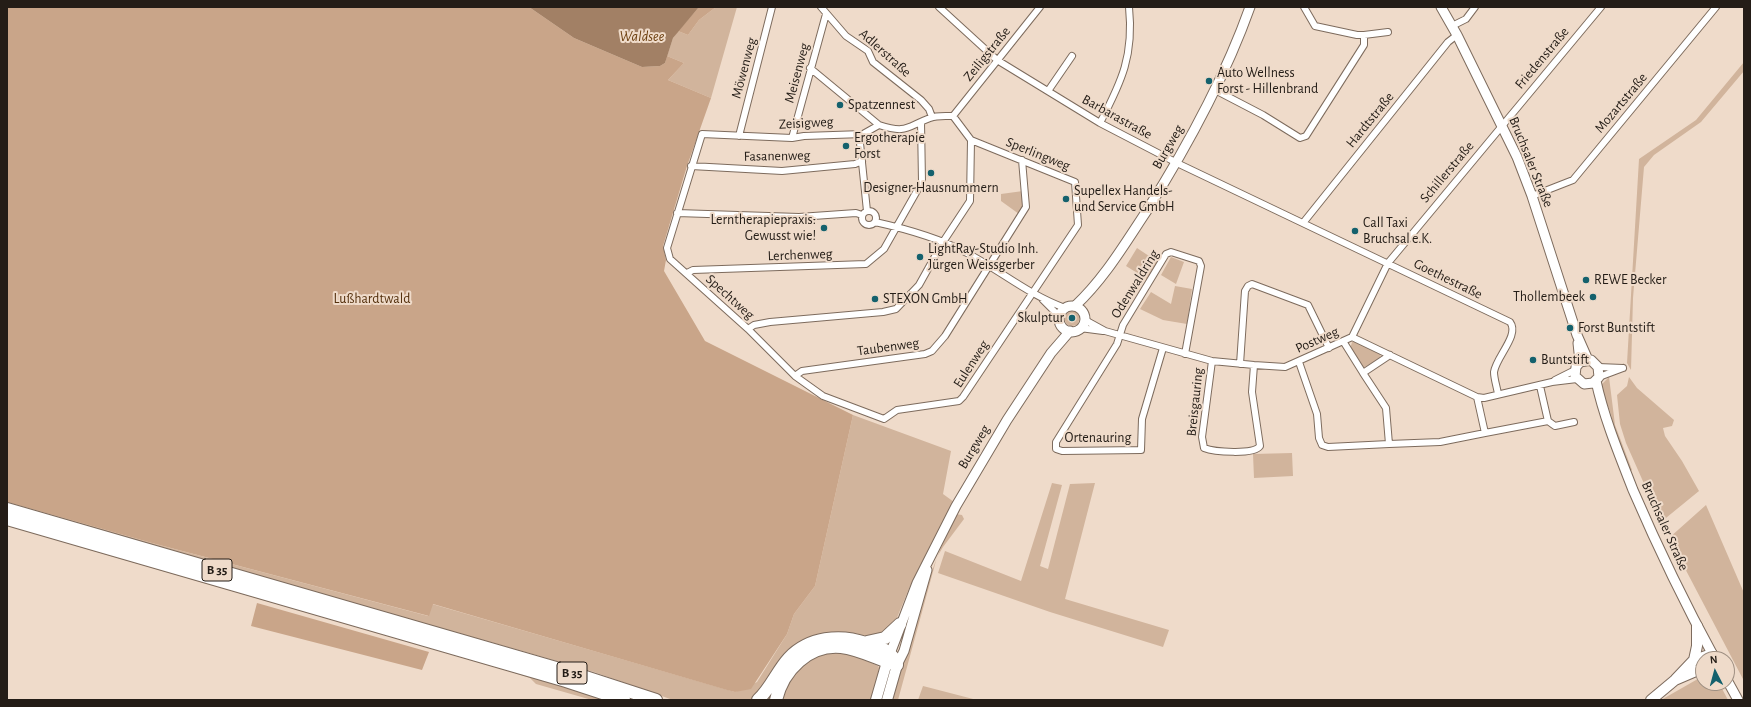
<!DOCTYPE html>
<meta charset="utf-8">
<style>
body{margin:0}
#map{position:relative;width:1751px;height:707px;overflow:hidden;background:#efdbca;font-family:"Alegreya Sans",sans-serif}
canvas{display:block}
.frame{position:absolute;inset:0;border:8px solid #241d17;pointer-events:none}
.north{position:absolute;left:1695px;top:651px;width:40px;height:40px;box-sizing:border-box;background:#efdbca;border:1px solid #9e8f82;border-radius:50%;rotate:354deg;font-size:11px;font-weight:700;line-height:16px;text-align:center;color:#241d17}
.north::after{content:'';display:block;margin:auto;width:14px;height:18px;background:#14616d;clip-path:polygon(50% 0,100% 100%,50% 72%,0 100%)}
</style>
<div id="map">
<canvas width="1751" height="707"></canvas>
<div class="frame"></div>
<div class="north">N</div>
</div>
<script>
const c = document.querySelector('canvas').getContext('2d');
c.lineJoin = 'round';
function paint(path, color) { c.fillStyle = color; c.fill(path, 'evenodd'); }
function trace(path, color, width, dash) { c.strokeStyle = color; c.lineWidth = width; c.lineCap = dash ? 'butt' : 'round'; c.setLineDash(dash || []); c.stroke(path); }
function drawText(font, color, halo, rows, align = 'center') {
  c.font = font + ' "Alegreya Sans",sans-serif'; c.lineWidth = 4; c.setLineDash([]); c.textBaseline = 'middle'; c.strokeStyle = halo; c.fillStyle = color; for (const [text, x, y, turn = 0] of rows) {
    c.save(); c.translate(x, y); c.rotate((+turn || 0) * Math.PI / 180); c.textAlign = isNaN(turn) ? turn : align; if (halo) c.strokeText(text, 0, 0); c.fillText(text, 0, 0); c.restore();
  }
}
paint(new Path2D(`
 M716,7H737L711,98L668,80L684,63L667,56L673,38L678,31L688,35L699,20Z
 M1744,62V71L1701,122L1654,155L1644,167L1633,298L1631,370L1627,363L1639,159L1696,120Z
 M1023,191L1024,207L1019,214L1001,201V194Z
 M1137,248L1158,262L1147,279L1126,266Z
 M1171,257L1184,262L1176,284L1161,275Z
 M1175,286L1192,289L1187,324L1163,320L1140,309L1151,292L1171,304Z
 M1071,311L1076,312L1080,317L1078,324C1070,329 1063,324 1065,315Z
 M1352,342H1356L1380,353L1381,358L1363,368L1350,349Z
 M1609,377L1615,425L1632,470L1630,471L1613,425C1612,411 1604,399 1600,386Z
 M1629,377L1637,388L1674,420L1672,426L1663,428L1665,436L1682,461L1699,491L1661,522L1626,443L1620,424L1617,395L1627,386Z
 M853,415L951,451L943,494L954,502L923,566L910,586L894,625L873,638L855,633H834L751,700H673L594,672L543,657L7,505V502L152,543L428,616L432,604L735,692L757,682L787,634L794,614L815,586Z
 M1292,453L1293,476L1254,478L1253,454Z
 M1052,483L1062,485L1040,566L1048,569L1070,484L1095,483L1065,599L1169,630L1163,647L1050,612L938,573L945,551L1021,581Z
 M1706,505L1744,593V681L1669,538Z
 M956,514L962,515L964,519L943,547L937,557L898,700H893C911,637 927,573 956,514Z
 M77,543L613,700H592L536,684L530,678L512,672L76,546Z
 M825,651L849,653L878,666L880,670L874,700H779L796,667Z
 M1703,676V683H1719L1728,700H1661Z
 M923,686L977,700H918Z`), '#d1b49c');
paint(new Path2D(`
 M7,7H529L574,38L642,67L660,66L665,63L667,56L684,63L668,80L711,98L687,166L663,246L666,260L664,271L705,341L853,415L815,586L794,614L787,634L751,689L735,692L727,690L433,604L429,616L152,543L7,502Z
 M699,7H716L699,20L688,35L678,31Z
 M257,603L429,652L422,670L251,626Z`), '#c9a589');
paint(new Path2D(`
 M529,7H699L673,38L665,63L660,66L642,67L574,38Z`), '#a28065');
const street = new Path2D(`
 M821,7L846,36L868,51L873,62L921,100L929,109L932,117
 M939,7L997,60L1100,123L1179,164L1510,322C1520,335 1496,357 1494,372C1494,379 1497,387 1498,394
 M1452,26L1466,19L1475,7
 M1364,35L1388,32
 M810,68L879,125
 M1215,90L1263,115L1300,138L1306,136L1364,45V35H1357L1315,26L1304,7
 M1048,91L1072,56
 M953,116L971,140L1075,182L1078,225L963,397L959,401L897,410L884,419L823,396L795,376L748,329L670,259L667,248L702,134L792,138L804,136L863,134L879,125C907,134 906,127 930,118C937,115 946,116 953,116Z
 M953,116L1040,7
 M1100,123C1122,81 1134,55 1129,7
 M863,134L860,143L867,211
 M739,136L772,7
 M792,138L826,14
 M691,166L782,171L855,164L862,161
 M1532,196L1573,180L1716,7
 M862 218a7 7 0 1 1 14 0a7 7 0 1 1-14 0Z
 M677,213L799,217L856,213L862,215
 M875,222C907,229 939,238 967,253C1001,271 1029,295 1065,308
 M1303,223L1448,42L1457,35
 M687,273L693,270L866,264L884,249L922,182L921,122
 M1043,300L1060,317
 M1085,320L1105,331L1212,361L1254,365L1285,367L1352,337L1477,397L1484,398L1552,382L1577,379
 M1080,328L1103,331
 M748,329L754,325L770,322L883,312L896,309L919,285L943,242L970,201L971,140
 M1352,337L1388,263L1601,7
 M1343,341L1363,373
 M1163,348L1142,419L1141,450L1062,451L1056,449V442L1117,344L1123,325L1166,254L1171,252L1199,261L1201,266L1185,354
 M1212,361L1202,437L1204,448C1214,452 1254,455 1260,446L1252,392L1254,365
 M1299,362L1317,414L1319,438L1322,445L1328,447L1389,444L1386,408L1363,373L1390,355
 M1240,364L1245,291L1248,286L1252,284L1308,305L1329,348
 M1598,367L1623,368
 M795,376L802,371L925,354L932,351L945,336L1026,207L1022,160
 M1599,377L1623,368
 M1555,380L1575,370
 M1477,397L1485,433L1548,421L1540,386
 M1548,421L1555,426L1574,422
 M1389,444L1440,442L1485,433`);
const secondary = new Path2D(`
 M1441,7L1457,35L1517,157L1532,196L1577,335L1588,360
 M1075,306C1104,279 1124,245 1146,212C1187,147 1224,80 1250,7
 M1059 319a13 13 0 1 1 26 0a13 13 0 1 1-26 0Z
 M1578,343L1580,362L1576,367L1575,376L1584,384L1593,383L1599,377L1598,367L1591,360L1580,362
 M1596,381C1604,418 1619,454 1633,490C1658,548 1685,604 1715,659
 M888,659L917,583L956,506L1007,420L1051,353L1070,331
 M897,665L904,651L927,570
 M1727,680L1738,700`);
const primary = new Path2D(`
 M1694,660L1697,646V626
 M1675,680L1703,668
 M876,700L887,662
 M887,700L897,665
 M1651,700L1675,680L1694,660L1712,654`);
const highway = new Path2D(`
 M7,509L570,672L656,700
 M7,519L566,681L624,700
 M867,642L885,638L900,624
 M758,700C771,688 777,671 789,658C809,637 840,634 866,643C880,647 892,650 897,665
 M776,700C783,670 809,644 841,647C860,649 879,660 897,665`);
trace(street, '#7d6b5d', 8);
trace(secondary, '#7d6b5d', 11);
trace(primary, '#7d6b5d', 12);
trace(highway, '#7d6b5d', 14);
trace(street, '#fff', 6);
trace(secondary, '#fff', 9);
trace(primary, '#fff', 10);
trace(highway, '#fff', 12);
for (const [x, y, r, color] of [
 [1209,81,4,"#14616d"],
 [840,105,4,"#14616d"],
 [846,146,4,"#14616d"],
 [931,173,4,"#14616d"],
 [1066,199,4,"#14616d"],
 [824,228,4,"#14616d"],
 [1355,231,4,"#14616d"],
 [920,257,4,"#14616d"],
 [1586,280,4,"#14616d"],
 [1593,297,4,"#14616d"],
 [875,299,4,"#14616d"],
 [1072,318,4,"#14616d"],
 [1570,328,4,"#14616d"],
 [1533,360,4,"#14616d"]
]) { const dot = new Path2D(); dot.arc(x, y, r, 0, 2 * Math.PI); c.fillStyle = color; c.fill(dot); trace(dot, '#efdbca', 1.5); }
for (const [x, y, w] of [
 [217,570,30],
 [572,673,30]
]) { const box = new Path2D(); box.roundRect(x - w / 2, y - 11, w, 22, 3); c.fillStyle = '#efdbca'; c.fill(box); trace(box, '#241d17', 1); }
drawText('bold 13px', '#241d17', null, [
 ["B 35",217,570],
 ["B 35",572,673]
]);
drawText('14px', '#241d17', '#efdbca', [
 ["Adlerstraße",885,53,42],
 ["Zeiligstraße",987,54,-51],
 ["Friedenstraße",1542,58,-50],
 ["Möwenweg",744,68,-75],
 ["Meisenweg",797,73,-75],
 ["Mozartstraße",1621,103,-50],
 ["Barbarastraße",1117,117,29],
 ["Hardtstraße",1370,120,-51],
 ["Zeisigweg",806,123,-3],
 ["Burgweg",1168,147,-60],
 ["Sperlingweg",1038,154,22],
 ["Fasanenweg",777,156,-1],
 ["Bruchsaler Straße",1531,162,68],
 ["Schillerstraße",1447,172,-50],
 ["Lerchenweg",800,255,-2],
 ["Goethestraße",1448,279,26],
 ["Odenwaldring",1135,284,-58],
 ["Spechtweg",730,297,42],
 ["Postweg",1317,340,-24],
 ["Taubenweg",888,347,-8],
 ["Eulenweg",971,364,-57],
 ["Breisgauring",1195,402,-84],
 ["Ortenauring",1098,438],
 ["Burgweg",974,447,-59],
 ["Bruchsaler Straße",1665,526,66]
]);
drawText('14px', '#241d17', '#efdbca', [
 ["Auto Wellness",1217,73],
 ["Forst - Hillenbrand",1217,89],
 ["Spatzennest",848,105],
 ["Ergotherapie",854,138],
 ["Forst",854,154],
 ["Designer-Hausnummern",931,188,"center"],
 ["Supellex Handels-",1074,191],
 ["und Service GmbH",1074,207],
 ["Lerntherapiepraxis:",816,220,"right"],
 ["Gewusst wie!",816,236,"right"],
 ["Call Taxi",1363,223],
 ["Bruchsal e.K.",1363,239],
 ["LightRay-Studio Inh.",928,249],
 ["Jürgen Weissgerber",928,265],
 ["REWE Becker",1594,280],
 ["Thollembeek",1585,297,"right"],
 ["STEXON GmbH",883,299],
 ["Skulptur",1064,318,"right"],
 ["Forst Buntstift",1578,328],
 ["Buntstift",1541,360]
], 'left');
drawText('14px', '#54300d', '#efdbca', [
 ["Lußhardtwald",372,299]
]);
drawText('italic 15px', '#6b3d0d', '#efdbca', [
 ["Waldsee",642,36]
]);
</script>
